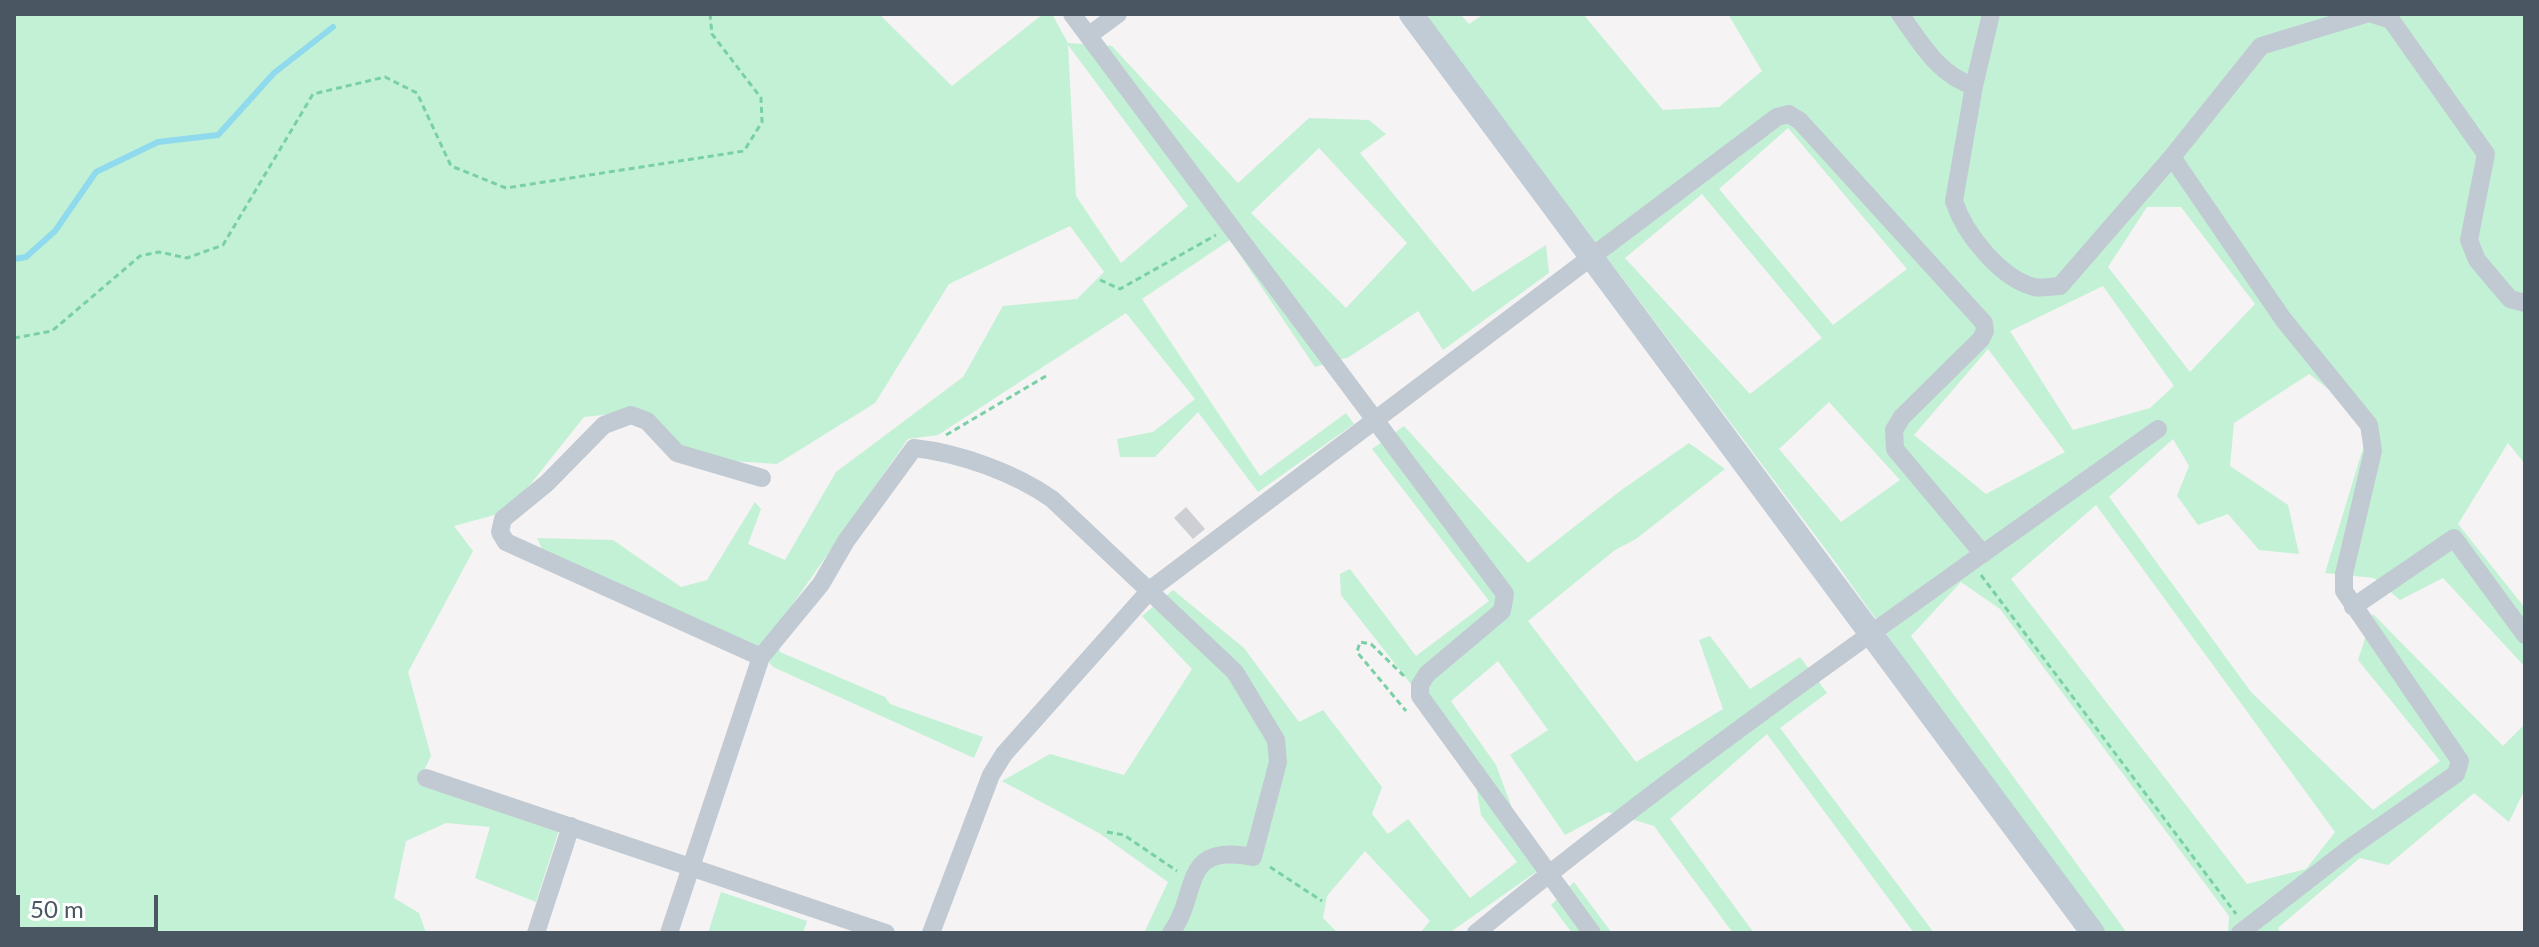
<!DOCTYPE html>
<style>
body{margin:0}
#map{position:relative;width:2539px;height:947px;overflow:hidden;background:#f5f3f3;font-family:Lato,sans-serif}
canvas{display:block}
.frame{position:absolute;inset:0;border:16px solid #4a5661;pointer-events:none}
.scale{position:absolute;left:16px;top:895px;width:142px;height:36px;box-sizing:border-box;border:4px solid #4a5661;border-top:0;padding-left:10px;font-size:24px;line-height:28px;white-space:nowrap;color:#4a5661;-webkit-text-stroke:6px #fff;paint-order:stroke}
</style>
<div id="map">
<canvas width="2539" height="947"></canvas>
<div class="frame"></div>
<div class="scale">50 m</div>
</div>
<script>
const c = document.querySelector('canvas').getContext('2d');
c.lineJoin = 'round';
function paint(path, color) { c.fillStyle = color; c.fill(path, 'evenodd'); }
function trace(path, color, width, dash) { c.strokeStyle = color; c.lineWidth = width; c.lineCap = dash ? 'butt' : 'round'; c.setLineDash(dash || []); c.stroke(path); }
paint(new Path2D(`
 M14,14H879L952,86L1043,14H1052L1068,43L1112,46L1238,183L1309,118L1369,120L1386,134L1360,153L1473,292L1546,245L1549,273L1443,350L1418,311L1349,357L1315,367L1230,240L1142,299L1260,476L1346,413L1354,424L1258,492L1198,412L1155,457H1120L1117,439L1153,432L1195,399L1126,313L938,435L908,439L774,631L780,652L885,697L890,704L983,737L974,758L773,667L758,649L544,553L537,538L613,540L681,587L707,580L755,502L761,509L748,544L785,560L836,472L963,377L1003,306L1077,299L1104,272L1070,226L949,284L875,403L777,464L688,458L639,411L584,417L509,511L454,526L473,551L408,672L431,756L418,783L559,830L536,902L475,878L490,827L446,823L406,841L394,898L419,913L426,933H14ZM1068,45L1188,206L1121,263L1076,196ZM1319,148L1407,243L1346,308L1251,213Z
 M1424,14H1460L1469,24L1484,14H1583L1663,110L1719,107L1762,71L1728,14H2525V464L2508,443L2458,524L2525,608V667L2443,578L2400,600L2374,578L2325,573L2371,422L2309,374L2234,423L2230,466L2288,505L2299,554L2259,550L2228,514L2198,525L2177,496L2189,466L2173,439L2109,497L2251,692L2373,810L2440,761L2358,660L2373,614L2503,746L2525,724V789L2509,822L2474,793L2388,865L2360,858L2278,928L2281,933H2228L2229,916L2000,609L1961,582L1911,636L2127,933H2099L1836,563ZM1788,128L1907,269L1833,325L1719,189ZM1702,194L1822,338L1750,394L1625,258ZM2147,207H2181L2255,304L2190,372L2108,267ZM2103,286L2174,386L2150,408L2073,430L2010,331ZM1988,349L2065,452L1986,494L1914,435ZM1829,402L1900,480L1841,522L1779,449ZM2096,505L2335,832L2306,869L2247,884L2011,579Z
 M1404,426L1528,563L1620,491L1689,443L1725,469L1636,539L1615,550L1528,621L1636,762L1723,709L1699,640L1710,636L1750,689L1800,657L1827,693L1780,728L1934,933H1914L1767,734L1670,819L1754,933H1733L1654,826L1608,812L1565,835L1510,755L1548,730L1498,661L1451,701L1496,765L1536,872L1449,933H1420L1430,921L1365,851L1327,896L1323,918L1338,933H1144L1168,882L1099,833L1002,781L1050,754L1124,775L1192,669L1142,616L1173,590L1244,648L1299,722L1323,710L1382,787L1372,814L1388,834L1408,819L1470,898L1517,862L1481,815L1472,762L1341,595L1340,574L1350,569L1416,656L1489,601L1372,449Z
 M1574,882L1612,933H1572L1551,905Z
 M721,892L807,921L803,933H708Z`), '#c3f1d5');
trace(new Path2D(`
 M14,259L26,257L55,231L96,172L158,142L218,135L274,73L333,27`), '#90daee', 6);
paint(new Path2D(`
 M1186,507L1205,529L1193,539L1174,518Z`), '#cdcfd5');
trace(new Path2D(`
 M1100,280L1120,289L1216,235
 M14,338L52,331L140,256L159,252L187,258L223,245L313,94L385,77L417,93L451,166L506,188L744,151L762,122L761,98L712,34L710,14
 M946,435L1046,376
 M1981,575L2236,914
 M1404,676L1371,644L1360,642L1357,652L1406,711
 M1107,832L1124,835L1177,871
 M1270,867L1322,901`), '#7ad0a6', 3, [6, 4]);
trace(new Path2D(`
 M1072,14L1505,594L1502,611L1427,674L1420,685V696L1592,933
 M1900,14C1920,42 1939,76 1974,86
 M1991,14L1974,86L1954,201C1964,233 2000,278 2034,287C2041,289 2052,286 2060,286L2172,157L2261,46L2366,14
 M2372,14L2391,20L2486,154L2469,240L2477,260L2510,299L2525,303
 M1088,36L1118,14
 M2172,157L2283,319L2369,425L2373,451L2344,574V591L2460,761L2456,774L2351,847L2240,933
 M2353,607L2454,538L2525,635
 M761,657L506,542L500,532L503,519L547,483L604,425L631,415L647,421L677,453L762,478
 M426,778L886,933
 M536,933L571,826
 M669,933L761,657L821,584L846,541L914,448C960,453 1015,473 1052,499L1235,672L1276,740L1278,762L1253,857C1179,842 1200,894 1171,933
 M931,933L991,775L1004,754L1151,589L1777,117L1789,114L1800,121L1984,323L1985,331L1981,339L1902,417L1894,430L1895,449L1983,554
 M1476,933C1694,754 1929,593 2158,429`), '#c1cad2', 18);
trace(new Path2D(`
 M1411,14L2093,933`), '#c1cbd6', 24);
</script>
